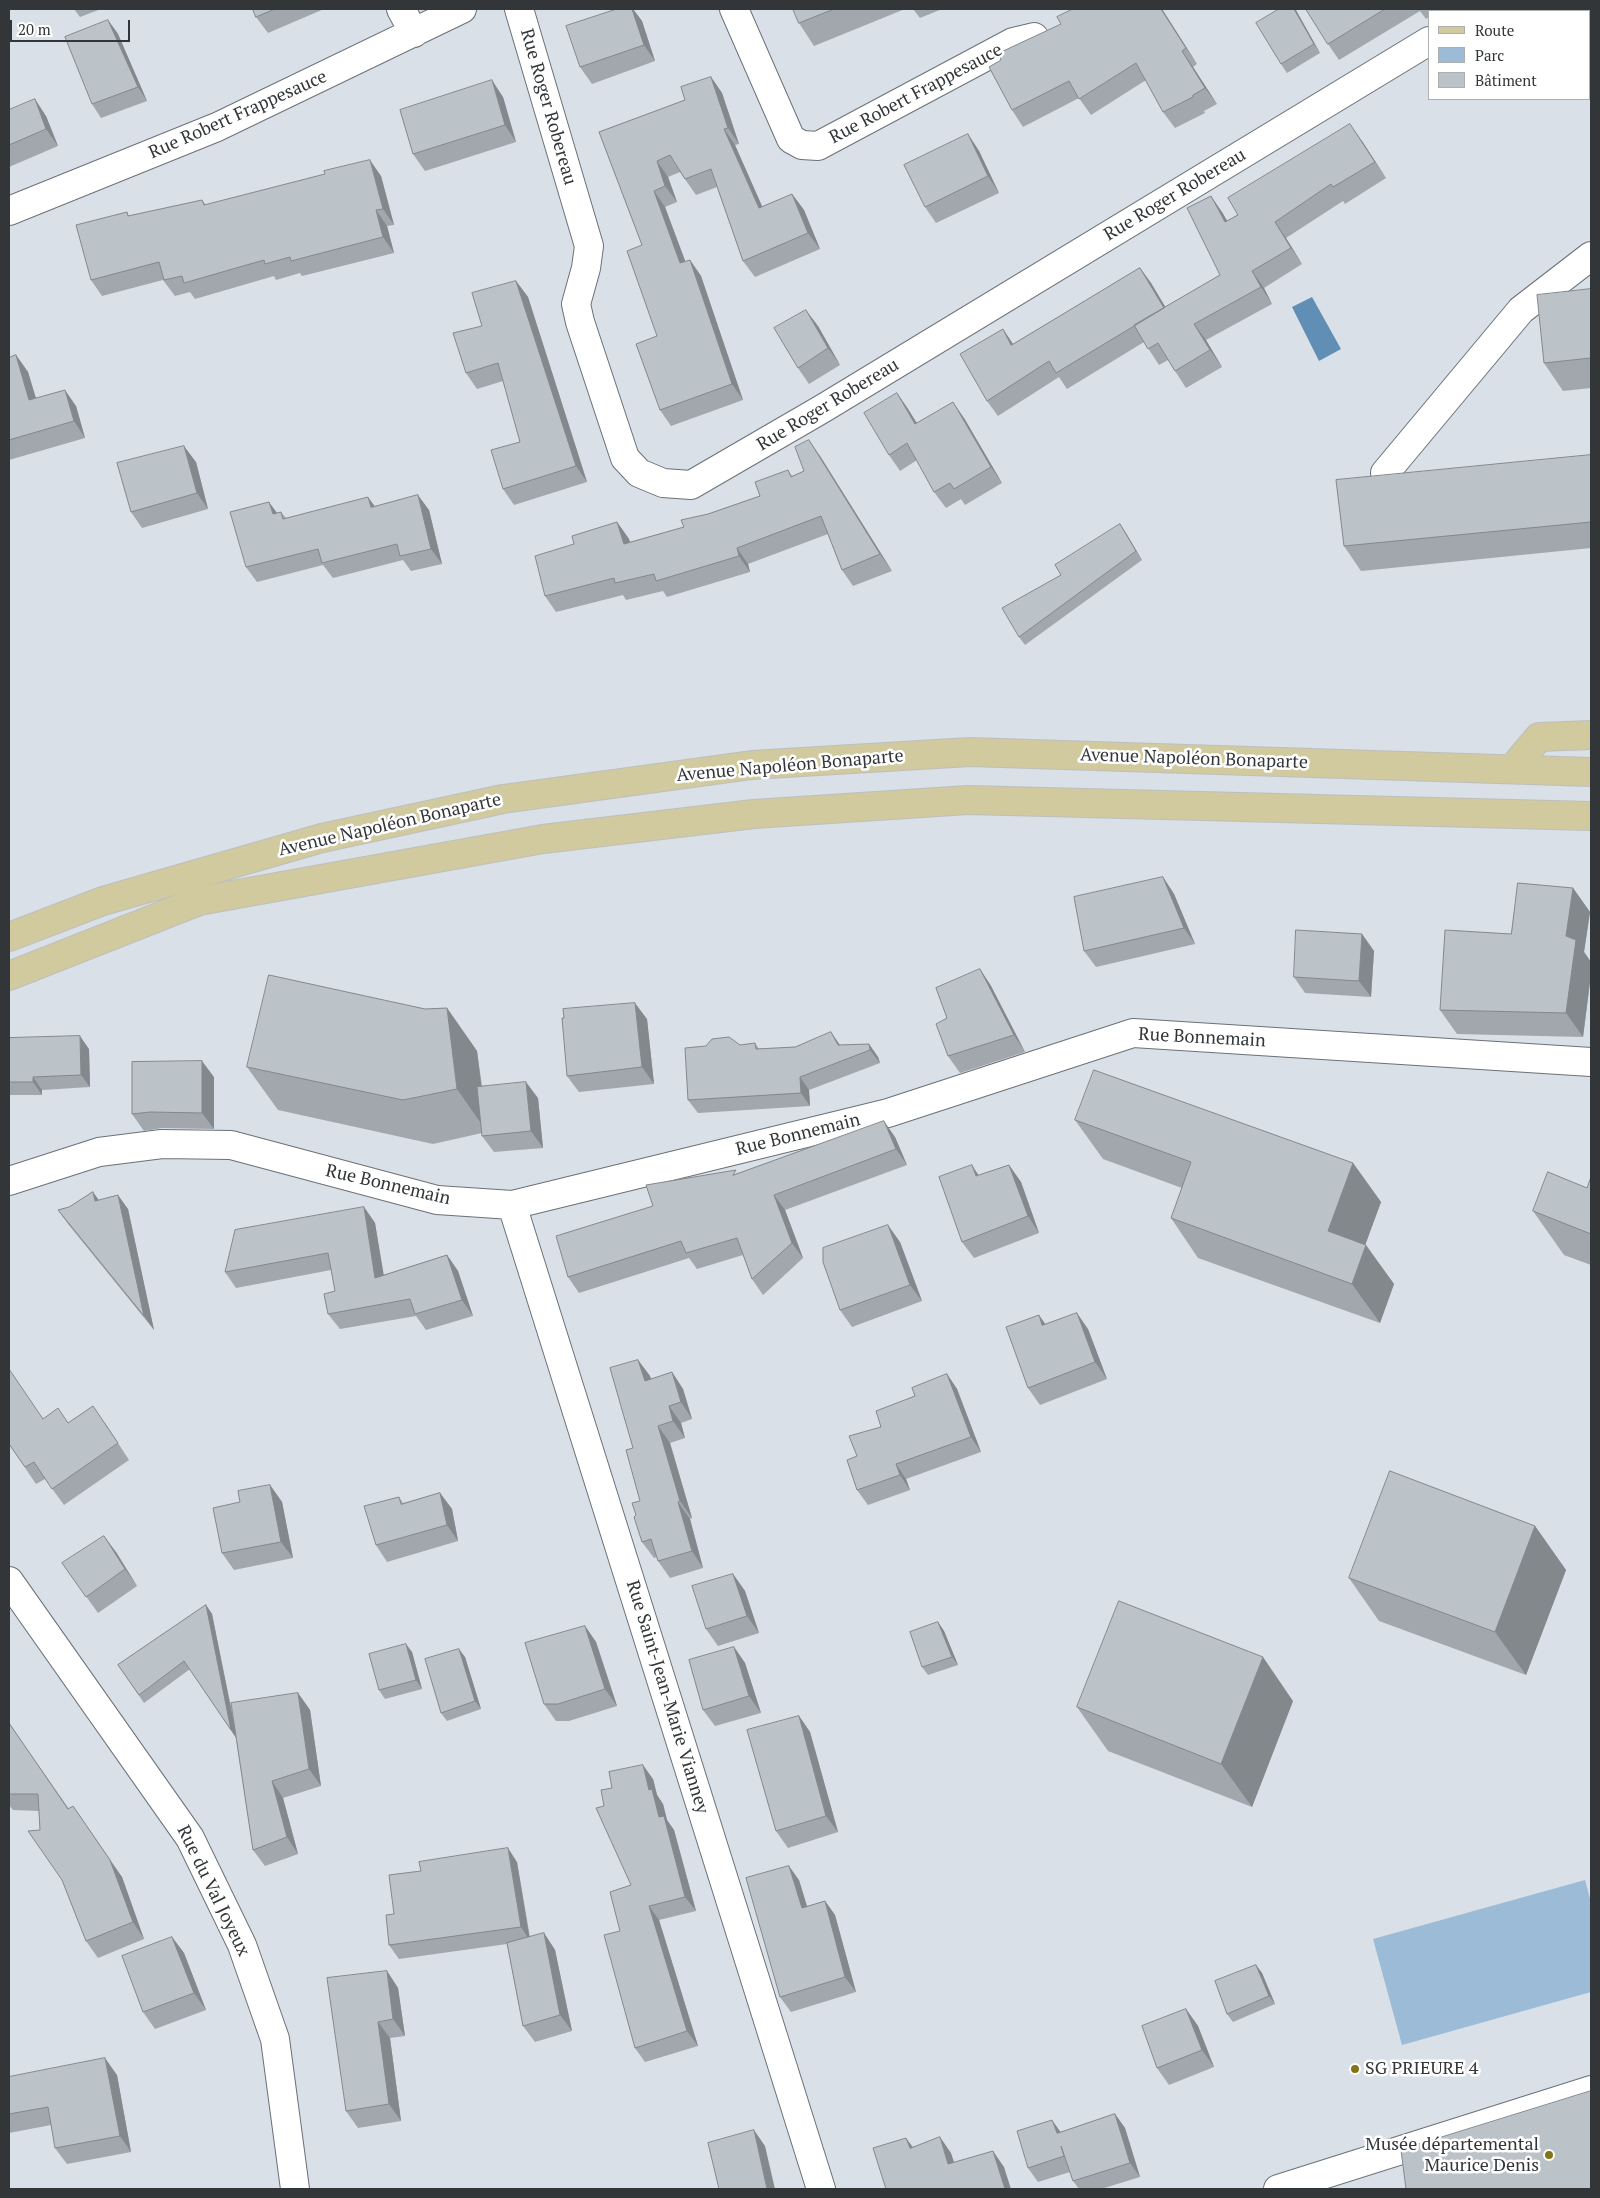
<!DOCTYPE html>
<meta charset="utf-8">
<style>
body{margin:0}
#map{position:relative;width:1600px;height:2198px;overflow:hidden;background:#d9e0e7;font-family:"PT Serif",serif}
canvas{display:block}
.frame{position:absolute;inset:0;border:10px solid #333638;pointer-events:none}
.legend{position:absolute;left:1428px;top:10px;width:162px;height:90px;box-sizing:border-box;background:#fff;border:1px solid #adafaf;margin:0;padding:6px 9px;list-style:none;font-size:15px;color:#333638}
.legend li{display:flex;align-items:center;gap:10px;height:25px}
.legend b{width:25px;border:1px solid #adafaf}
.scale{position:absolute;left:10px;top:20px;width:120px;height:22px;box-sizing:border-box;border:2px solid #333638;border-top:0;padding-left:6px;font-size:15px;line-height:18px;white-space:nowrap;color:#333638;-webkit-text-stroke:4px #fff;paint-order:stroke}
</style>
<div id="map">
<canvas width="1600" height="2198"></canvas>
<div class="frame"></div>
<ul class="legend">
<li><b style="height:6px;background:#d0ca9e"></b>Route</li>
<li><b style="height:14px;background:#9bbbd7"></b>Parc</li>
<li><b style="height:14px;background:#bbc2c8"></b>Bâtiment</li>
</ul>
<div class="scale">20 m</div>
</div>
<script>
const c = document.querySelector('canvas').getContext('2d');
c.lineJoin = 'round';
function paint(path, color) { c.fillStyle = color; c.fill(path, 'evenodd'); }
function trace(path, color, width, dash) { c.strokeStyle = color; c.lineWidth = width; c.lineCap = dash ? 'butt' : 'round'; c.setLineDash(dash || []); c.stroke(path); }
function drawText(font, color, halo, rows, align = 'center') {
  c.font = font + ' "PT Serif",serif'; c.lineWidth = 5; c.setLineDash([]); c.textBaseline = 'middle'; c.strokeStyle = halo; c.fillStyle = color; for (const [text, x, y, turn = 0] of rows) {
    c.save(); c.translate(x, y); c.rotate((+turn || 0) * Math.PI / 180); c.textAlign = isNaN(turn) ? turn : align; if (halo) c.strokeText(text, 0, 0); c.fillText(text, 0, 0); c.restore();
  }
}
paint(new Path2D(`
 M1585,1880L1591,1902V1992L1402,2045L1373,1939Z`), '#9bbbd7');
paint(new Path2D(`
 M1312,297L1341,349L1319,361L1292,307Z`), '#618eb5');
const street = new Path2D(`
 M401,9L414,33
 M519,9L589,246L586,268L576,304L580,322L625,458L639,473L663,483L691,485L822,409L1429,41
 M734,9L791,139L802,145L818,146L1013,42L1034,37
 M1481,11L1486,9
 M9,211L217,127L462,9
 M1385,473L1521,310L1591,256
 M9,1181L99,1152L162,1144L231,1145L437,1200L512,1205L888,1113L1133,1033L1591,1062
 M512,1205L821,2189
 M9,1581L190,1838L242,1945L275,2039L295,2189
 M1278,2189L1591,2090`);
const primary = new Path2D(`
 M1512,769L1539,737L1591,735
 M9,937L103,901L322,838L503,799L752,765L970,752L1591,772
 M9,976L199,901L543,839L754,814L968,800L1591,816`);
trace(street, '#6b7177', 30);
trace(primary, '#bebfbf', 30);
trace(street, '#fff', 28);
trace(primary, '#d0ca9e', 28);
paint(new Path2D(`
 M74,9H101L80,17Z
 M253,9H324L268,33L256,17Z
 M617,9H633L642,21L655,61L592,84L580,67Z
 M793,9H905L814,46L799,23Z
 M913,9H942L920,18Z
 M1162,9L1197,64L1193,67L1217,104L1204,111L1205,113L1175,128L1163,112L1146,80L1091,115L1079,98L1023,127L1012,110L1061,24Z
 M1295,9L1320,53L1287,73L1281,64Z
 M1306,9H1437L1435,11H1429V17L1426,19L1420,11L1339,60L1328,44Z
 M108,20L118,34L147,101L101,118L92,104Z
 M711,77L722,93L739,144L735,145L762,207L792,194L804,210L820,249L755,277L743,261L717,187L696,195L680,172L668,177L677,202L665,207L685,262L690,260L701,276L743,400L671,426L660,410L657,336L642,245L599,132L685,100Z
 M503,97L516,142L425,171L413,154Z
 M9,110L46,116L58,146L9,167Z
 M968,134L979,151L999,193L936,223L925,207Z
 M1362,141L1386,178L1345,204L1343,201L1286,238L1302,264L1264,288L1272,304L1206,340L1222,367L1186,388L1168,360L1159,365L1144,342L1067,389L1059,377L998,416L987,401L1003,329L1013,344L1140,268L1151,283L1165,307L1220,275L1222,212L1227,221Z
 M381,176L394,225L387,226L394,253L302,276L300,273L276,280L274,276L195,299L190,292L175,296L163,280L102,296L91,280L127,212L129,216L202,200L206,205Z
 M516,281L528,297L587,482L514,505L503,489L520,442L503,381L477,389L466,373L482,326Z
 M1591,289V388L1563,391L1544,363Z
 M818,326L840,365L809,384L798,368Z
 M16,355L28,372L36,398L76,406L85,438L9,460V358Z
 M897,393L908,409L917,423L964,418L1002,483L965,505L961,499L946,508L934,492L917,460L900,471L889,455Z
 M1591,455V548L1361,571L1344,546Z
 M820,456L892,571L853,586L842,570L828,534L748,564L750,572L667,597L663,591L626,600L623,595L556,612L545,596L574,544L617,522L629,539L630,542L684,527L708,514L760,496L788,470L792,476L804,471Z
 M196,462L208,509L142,528L131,512Z
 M374,506L429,510L442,564L411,571L403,560L333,578L323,565L257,582L246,567L277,513L281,512L286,518Z
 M1120,524L1142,560L1025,645L1019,637L1061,575Z
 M1163,877L1174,894L1195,944L1096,967L1084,951Z
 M1573,888L1590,912L1584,952L1591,962V974L1583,1037L1457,1034L1440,1010L1511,934Z
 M1362,934L1374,951L1371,997L1305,993L1294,977Z
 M980,969L991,986L1025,1052L960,1073L948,1056L947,1018Z
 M447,1008L477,1051L482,1086L538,1098L543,1148L494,1152L482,1136V1133L433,1144L278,1110L247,1067L425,1009Z
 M647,1019L654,1084L579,1092L567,1076Z
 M9,1038L89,1049L90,1087L42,1090V1095H9Z
 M755,1043L759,1049L869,1044L878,1057L880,1063L809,1090L810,1106L698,1113L688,1100L740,1045Z
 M214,1077V1129L162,1128L144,1131L132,1114Z
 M1075,1120L1353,1163L1381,1202L1365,1245L1394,1284L1380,1323L1198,1258L1171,1218L1182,1188L1103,1159Z
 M895,1137L907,1165L785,1210L803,1258L763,1295L752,1279L743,1255L697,1269L689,1258L579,1293L568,1277L653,1206L738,1173Z
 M1009,1165L1021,1182L1039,1233L974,1258L962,1242L979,1175Z
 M1591,1177V1265L1564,1255L1533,1211L1587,1188Z
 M93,1192L98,1200L128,1209L154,1330L68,1224L58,1210L69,1207Z
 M364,1207L375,1223L383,1275L447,1255L458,1271L473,1316L426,1330L416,1316L340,1329L328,1314L335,1291L331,1270L236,1288L225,1272Z
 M900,1242L922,1301L852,1327L840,1310Z
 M1046,1324L1088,1329L1107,1379L1040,1405L1028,1388Z
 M638,1360L650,1376L651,1379L672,1372L683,1389L692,1419L681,1423L685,1438L670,1443L692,1518L690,1519L703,1568L670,1578L658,1561L657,1557L654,1558L642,1542L636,1515L640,1501L633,1448Z
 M947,1374L957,1389L981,1452L906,1479L910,1490L868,1505L857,1490V1456L881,1427L915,1396Z
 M43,1419L68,1423H105L129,1460L64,1505L45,1479L36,1484L9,1444Z
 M270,1485L282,1502L293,1558L234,1570L222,1553L240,1502Z
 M440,1493L452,1509L458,1541L387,1562L376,1545L399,1497L403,1503Z
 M1535,1526L1566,1570L1526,1675L1379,1621L1349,1578Z
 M116,1552L137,1586L98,1613L62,1563Z
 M733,1574L745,1591L759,1633L718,1646L706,1629Z
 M206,1605L212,1614L236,1732L298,1693L310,1710L321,1786L283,1798L298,1854L265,1866L253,1850L236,1738L190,1669L144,1703L118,1665Z
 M938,1622L944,1631L958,1665L928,1675L922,1667Z
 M585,1626L596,1642L617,1706L569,1721H556L544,1704Z
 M734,1647L745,1663L761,1713L715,1726L703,1710Z
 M412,1652L422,1689L385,1699L379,1690Z
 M465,1657L481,1709L447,1721L441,1713Z
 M1293,1701L1252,1807L1108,1751L1077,1707Z
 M799,1716L810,1732L838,1832L788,1848L776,1831Z
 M9,1723L69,1809L122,1877L144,1939L98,1958L86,1941L62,1880L40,1830L39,1811L13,1810L9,1805Z
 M653,1779L657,1795L663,1804L667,1820L674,1830L696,1911L659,1920L698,2046L645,2062L635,2048L620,1931L631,1885L604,1806L612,1788Z
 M517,1862L530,1937L544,1933L555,1950L572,2031L535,2042L523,2026L507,1944L399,1959L389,1945L394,1914Z
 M799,1880L807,1906L825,1901L835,1915L856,1992L791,2012L780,1997Z
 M172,1937L184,1953L206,2010L155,2029L143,2012Z
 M1256,1965L1262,1973L1275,2004L1233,2022L1227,2014Z
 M387,1971L398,1988L405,2036L390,2038L401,2121L358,2128L346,2111Z
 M1186,2009L1198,2026L1214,2067L1169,2085L1157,2068Z
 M117,2075L131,2152L67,2164L55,2148L51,2125L9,2133V2077Z
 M1115,2114L1125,2128L1140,2177L1101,2189H1079L1073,2181L1070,2172L1038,2182L1028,2168L1061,2132Z`), '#a1a7ac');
paint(new Path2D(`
 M632,9H633L642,21L655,61L644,45Z
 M1161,9H1162L1197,64L1186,48Z
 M1294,9L1296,10L1320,53L1314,44Z
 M108,20L118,34L147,101L138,87Z
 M1182,51L1193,67L1217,104L1205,88Z
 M711,77L722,93L739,144L728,128Z
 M492,80L503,97L516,142L505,125Z
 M35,99L46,116L58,146L46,129Z
 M1350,124L1362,141L1386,178L1375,162Z
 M724,129L735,145L770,224L759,208Z
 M968,134L979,151L999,193L988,176Z
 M370,160L381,176L394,225L383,209Z
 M657,161L668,177L677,202L665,186Z
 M654,191L665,207L692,279L680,263Z
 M792,194L804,210L820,249L808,233Z
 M1211,196L1222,212L1237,238L1225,222Z
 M376,210L387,226L394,253L383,237Z
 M1275,222L1286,238L1302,264L1291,248Z
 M690,260L701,276L743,400L732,384Z
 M1140,268L1151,283L1175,323L1164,308Z
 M1252,271L1264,288L1272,304L1261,287Z
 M516,281L528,297L587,482L576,466Z
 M806,310L818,326L840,365L828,348Z
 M1194,324L1206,340L1222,367L1210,350Z
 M1003,329L1013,344L1011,345Z
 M16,355L28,372L41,416L29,400Z
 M65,390L76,406L85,438L74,421Z
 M897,393L908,409L927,440L915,424Z
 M953,402L964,418L1002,483L991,467Z
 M809,440L820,456L892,571L880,554Z
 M184,446L196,462L208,509L197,493Z
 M418,495L429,510L442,564L431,549Z
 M368,497L379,512L371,507Z
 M269,502L280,517L273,514Z
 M617,522L629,539L635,561L624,544Z
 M1120,524L1126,533L1142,560L1136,551Z
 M737,548L748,564L750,572L739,556Z
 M1163,877L1174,894L1195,944L1184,928Z
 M1573,888L1590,912L1584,952L1591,962V974L1583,1037L1566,1013V936Z
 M1362,934L1374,951L1371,997L1359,981Z
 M980,969L991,986L1025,1052L1014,1035Z
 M635,1003L647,1019L654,1084L642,1067Z
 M447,1008L477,1051L487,1132L457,1089Z
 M831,1032L840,1045H838Z
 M80,1036L89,1049L90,1087L81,1075Z
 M869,1044L878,1057L880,1063L870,1050Z
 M202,1061L214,1077V1129L202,1113Z
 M33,1077L42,1090V1095L33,1082Z
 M800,1077L809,1090L810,1106L801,1093Z
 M526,1082L538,1098L543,1148L531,1131Z
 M884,1121L895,1137L907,1165L896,1149Z
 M1353,1163L1381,1202L1356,1270L1328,1231Z
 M972,1165L983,1182L976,1176Z
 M1009,1165L1021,1182L1039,1233L1028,1216Z
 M93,1192L103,1206L95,1201Z
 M118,1195L128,1209L154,1330L144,1316Z
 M774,1195L785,1210L803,1258L792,1243Z
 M364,1207L375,1223L387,1294L375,1278Z
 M888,1225L900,1242L922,1301L910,1285Z
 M1366,1245L1394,1284L1380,1323L1352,1284Z
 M447,1255L458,1271L473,1316L462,1300Z
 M1077,1313L1088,1329L1107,1379L1095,1362Z
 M1039,1315L1051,1332L1042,1325Z
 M638,1360L650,1376L656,1398L645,1381Z
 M672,1372L683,1389L692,1419L681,1402Z
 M947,1374L957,1389L981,1452L971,1437Z
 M669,1406L681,1423L685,1438L673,1421Z
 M658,1426L670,1443L692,1518L680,1501Z
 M896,1464L906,1479L910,1490L900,1475Z
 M270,1485L282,1502L293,1558L281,1542Z
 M440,1493L452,1509L458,1541L447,1525Z
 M678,1502L690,1519L703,1568L692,1551Z
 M1535,1526L1566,1570L1526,1675L1495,1632Z
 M104,1536L116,1552L137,1586L125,1569Z
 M733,1574L745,1591L759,1633L747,1616Z
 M206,1605L212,1614L237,1739L231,1730Z
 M938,1622L944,1631L958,1665L952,1657Z
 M585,1626L596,1642L617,1706L605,1689Z
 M406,1644L412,1652L422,1689L416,1680Z
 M734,1647L745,1663L761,1713L749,1696Z
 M459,1649L465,1657L481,1709L475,1701Z
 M1263,1657L1293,1701L1252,1807L1221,1764Z
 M298,1693L310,1710L321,1786L309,1769Z
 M799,1716L810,1732L838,1832L826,1816Z
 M643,1765L653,1779L657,1795L663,1804L667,1820L674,1830L696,1911L685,1897L659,1817L649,1790Z
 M272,1781L283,1798L298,1854L287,1837Z
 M73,1806L122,1877L144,1939L133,1922Z
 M508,1848L517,1862L530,1941L521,1927Z
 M789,1866L799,1880L812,1923L802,1908Z
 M825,1901L835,1915L856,1992L845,1977Z
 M649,1906L659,1920L698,2046L687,2031Z
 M544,1933L555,1950L572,2031L560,2015Z
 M172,1937L184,1953L206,2010L194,1993Z
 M1256,1965L1262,1973L1275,2004L1269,1996Z
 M387,1971L398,1988L405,2036L393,2019Z
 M1186,2009L1198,2026L1214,2067L1202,2050Z
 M378,2022L390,2038L401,2121L389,2104Z
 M105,2058L117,2075L131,2152L120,2136Z
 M1115,2114L1125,2128L1140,2177L1130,2163Z
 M1052,2120L1062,2134L1057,2133Z
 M754,2130L765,2146L775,2189H767Z
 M940,2137L951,2153L960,2180L948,2164Z
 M906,2138L918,2154L910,2148Z
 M993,2151L1004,2167L1011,2189H1005Z`), '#83888c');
const building = new Path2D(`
 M253,9H275L256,17Z
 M617,9H632L644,45L580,67L566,26Z
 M793,9H834L799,23Z
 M1073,9H1161L1186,48L1182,51L1205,88L1193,95V97L1163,112L1136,63L1079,99L1069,81L1012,110L989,67L1001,60L999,53L1061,24L1057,17Z
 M1279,9H1294L1314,44L1281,64L1256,23Z
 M1306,9H1385L1328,44Z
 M1522,9H1551L1553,11H1518Z
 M108,20L138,87L92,104L65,37Z
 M711,77L728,128L724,129L759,208L792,194L808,233L743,261L711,169L685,179L670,155L657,161L665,186L654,191L680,263L690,260L732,384L660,410L636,344L657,336L627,251L642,245L599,132L685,100L681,87Z
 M492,80L505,125L413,154L400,110Z
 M35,99L46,129L9,145V110Z
 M1350,124L1375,162L1333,187L1331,184L1275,222L1291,248L1252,271L1261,287L1194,324L1210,350L1175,371L1158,343L1148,349L1134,325L1220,275L1187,208L1211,196L1225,222L1238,215L1228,198Z
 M968,134L988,176L925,207L904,165Z
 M370,160L383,209L376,210L383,237L291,261L290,257L265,264L264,260L184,283L182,276L164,280L159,262L91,280L76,225L127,212L128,216L202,200L204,205L325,174L324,171Z
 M1140,268L1164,308L1056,373L1049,361L987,401L960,354L1003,329L1011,345Z
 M516,281L576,466L503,489L491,450L520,442L498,363L466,373L453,333L482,326L472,293Z
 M1591,289V358L1544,363L1537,295Z
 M806,310L828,348L798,368L774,328Z
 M16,355L29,400L65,390L74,421L9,440V358Z
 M897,393L915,424L953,402L991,467L954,489L950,483L934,492L907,443L889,455L864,413Z
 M809,440L880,554L842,570L821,516L737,548L739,556L656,581L654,574L615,583L614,578L545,596L535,556L574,544L572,536L617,522L624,544L684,527L681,520L708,514L760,496L755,482L788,470L791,477L804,471L795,447Z
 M184,446L197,493L131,512L117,463Z
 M1591,455V522L1344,546L1336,480Z
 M418,495L431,549L400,556L397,544L322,563L318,549L246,567L230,512L269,502L273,514L281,512L283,519L368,497L371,507Z
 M1120,524L1136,551L1019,637L1002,608L1061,575L1055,565Z
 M1163,877L1184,928L1084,951L1074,897Z
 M1518,883L1573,888L1566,936L1576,940L1566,1013L1440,1010L1445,930L1511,934Z
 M1296,930L1362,934L1359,981L1294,977Z
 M980,969L1014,1035L948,1056L936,1024L947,1018L936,988Z
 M269,975L425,1009L447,1008L457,1089L403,1100L247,1067Z
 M635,1003L642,1067L567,1076L562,1018H564L563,1009Z
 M831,1032L838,1045L869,1044L870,1050L800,1077L801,1093L688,1100L685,1048L706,1046L712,1039L729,1037L740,1045L755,1043L756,1049L795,1047Z
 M80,1036L81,1075L33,1077V1082H9V1038Z
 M202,1061V1113L150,1112L132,1114V1062Z
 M1094,1070L1353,1163L1328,1231L1366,1245L1352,1284L1171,1218L1191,1162L1075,1120Z
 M526,1082L531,1131L482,1136L477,1087Z
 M884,1121L896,1149L774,1195L792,1243L752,1279L737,1238L686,1253L681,1241L568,1277L556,1236L653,1206L646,1185L736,1170L733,1175Z
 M972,1165L976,1176L1009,1165L1028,1216L962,1242L939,1177Z
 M1548,1172L1587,1188L1591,1177V1234L1533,1211Z
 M93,1192L95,1201L118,1195L144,1316L58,1210L69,1207Z
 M364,1207L375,1278L447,1255L462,1300L415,1314L410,1299L328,1314L324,1294L335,1291L328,1253L225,1272L235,1230Z
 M888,1225L910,1285L840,1310L823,1262V1248Z
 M1077,1313L1095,1362L1028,1388L1006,1327L1039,1315L1042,1325Z
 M638,1360L645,1381L672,1372L681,1402L669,1406L673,1421L658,1426L680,1501L678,1502L692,1551L658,1561L651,1539L642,1542L634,1517L636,1515L632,1503L640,1501L626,1450L633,1448L610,1368Z
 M9,1369L43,1419L58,1408L68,1423L93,1406L118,1443L52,1489L34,1462L25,1467L9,1444Z
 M947,1374L971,1437L896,1464L900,1475L857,1490L847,1460L857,1456L849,1436L881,1427L876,1411L915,1396L912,1388Z
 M1390,1471L1535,1526L1495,1632L1349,1578Z
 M270,1485L281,1542L222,1553L213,1508L240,1502L238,1491Z
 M440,1493L447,1525L376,1545L364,1506L399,1497L401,1504Z
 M104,1536L125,1569L86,1597L62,1563Z
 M733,1574L747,1616L706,1629L692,1586Z
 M1119,1601L1263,1657L1221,1764L1077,1707Z
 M206,1605L231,1730L184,1661L139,1695L118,1665Z
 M938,1622L952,1657L922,1667L910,1632Z
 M585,1626L605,1689L558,1704H544L525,1643Z
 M406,1644L416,1680L379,1690L369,1654Z
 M734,1647L749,1696L703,1710L689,1660Z
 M459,1649L475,1701L441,1713L425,1659Z
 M298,1693L309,1769L272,1781L287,1837L253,1850L231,1703Z
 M799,1716L826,1816L776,1831L747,1730Z
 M9,1723L68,1809L73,1806L110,1860L133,1922L86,1941L62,1880L28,1831L40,1830L38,1794H9Z
 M643,1765L649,1790L652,1789L659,1817L664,1816L685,1897L649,1906L687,2031L635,2048L604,1935L620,1931L610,1892L631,1885L596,1808L604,1806L601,1790L612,1788L609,1772Z
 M508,1848L521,1927L389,1945L386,1915L394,1914L389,1875L421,1871L419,1862Z
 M789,1866L802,1908L825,1901L845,1977L780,1997L746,1878Z
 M544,1933L560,2015L523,2026L507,1943Z
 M172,1937L194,1993L143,2012L122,1956Z
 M1256,1965L1269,1996L1227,2014L1215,1981Z
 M387,1971L393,2019L378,2022L389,2104L346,2111L327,1978Z
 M1186,2009L1202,2050L1157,2068L1142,2026Z
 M105,2058L120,2136L55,2148L48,2107L9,2114V2077Z
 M1591,2091V2189H1406L1401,2150Z
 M1115,2114L1130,2163L1073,2181L1061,2146L1064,2156L1028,2168L1017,2131L1052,2120L1057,2133Z
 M754,2130L767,2189H719L708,2143Z
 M940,2137L948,2164L993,2151L1005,2189H886L873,2148L906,2138L910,2148Z`);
paint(building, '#bbc2c8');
trace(building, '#83888c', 1);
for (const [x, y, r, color] of [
 [1355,2069,5,"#827518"],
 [1549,2155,5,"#827518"]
]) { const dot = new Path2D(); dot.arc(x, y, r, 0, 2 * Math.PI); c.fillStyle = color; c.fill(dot); trace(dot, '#fff', 2); }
drawText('18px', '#333638', '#fff', [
 ["Rue Robert Frappesauce",916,94,-28],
 ["Rue Roger Robereau",548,107,74],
 ["Rue Robert Frappesauce",238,115,-24],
 ["Rue Roger Robereau",1175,195,-31],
 ["Rue Roger Robereau",828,405,-31],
 ["Avenue Napoléon Bonaparte",1194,759,2],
 ["Avenue Napoléon Bonaparte",790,766,-5],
 ["Avenue Napoléon Bonaparte",390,825,-13],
 ["Rue Bonnemain",1202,1038,3],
 ["Rue Bonnemain",798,1135,-14],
 ["Rue Bonnemain",388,1185,13],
 ["Rue Saint-Jean-Marie Vianney",667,1697,73],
 ["Rue du Val Joyeux",213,1891,64]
]);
drawText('18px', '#333638', '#fff', [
 ["SG PRIEURE 4",1365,2069],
 ["Musée départemental",1539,2145,"right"],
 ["Maurice Denis",1539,2166,"right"]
], 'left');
</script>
